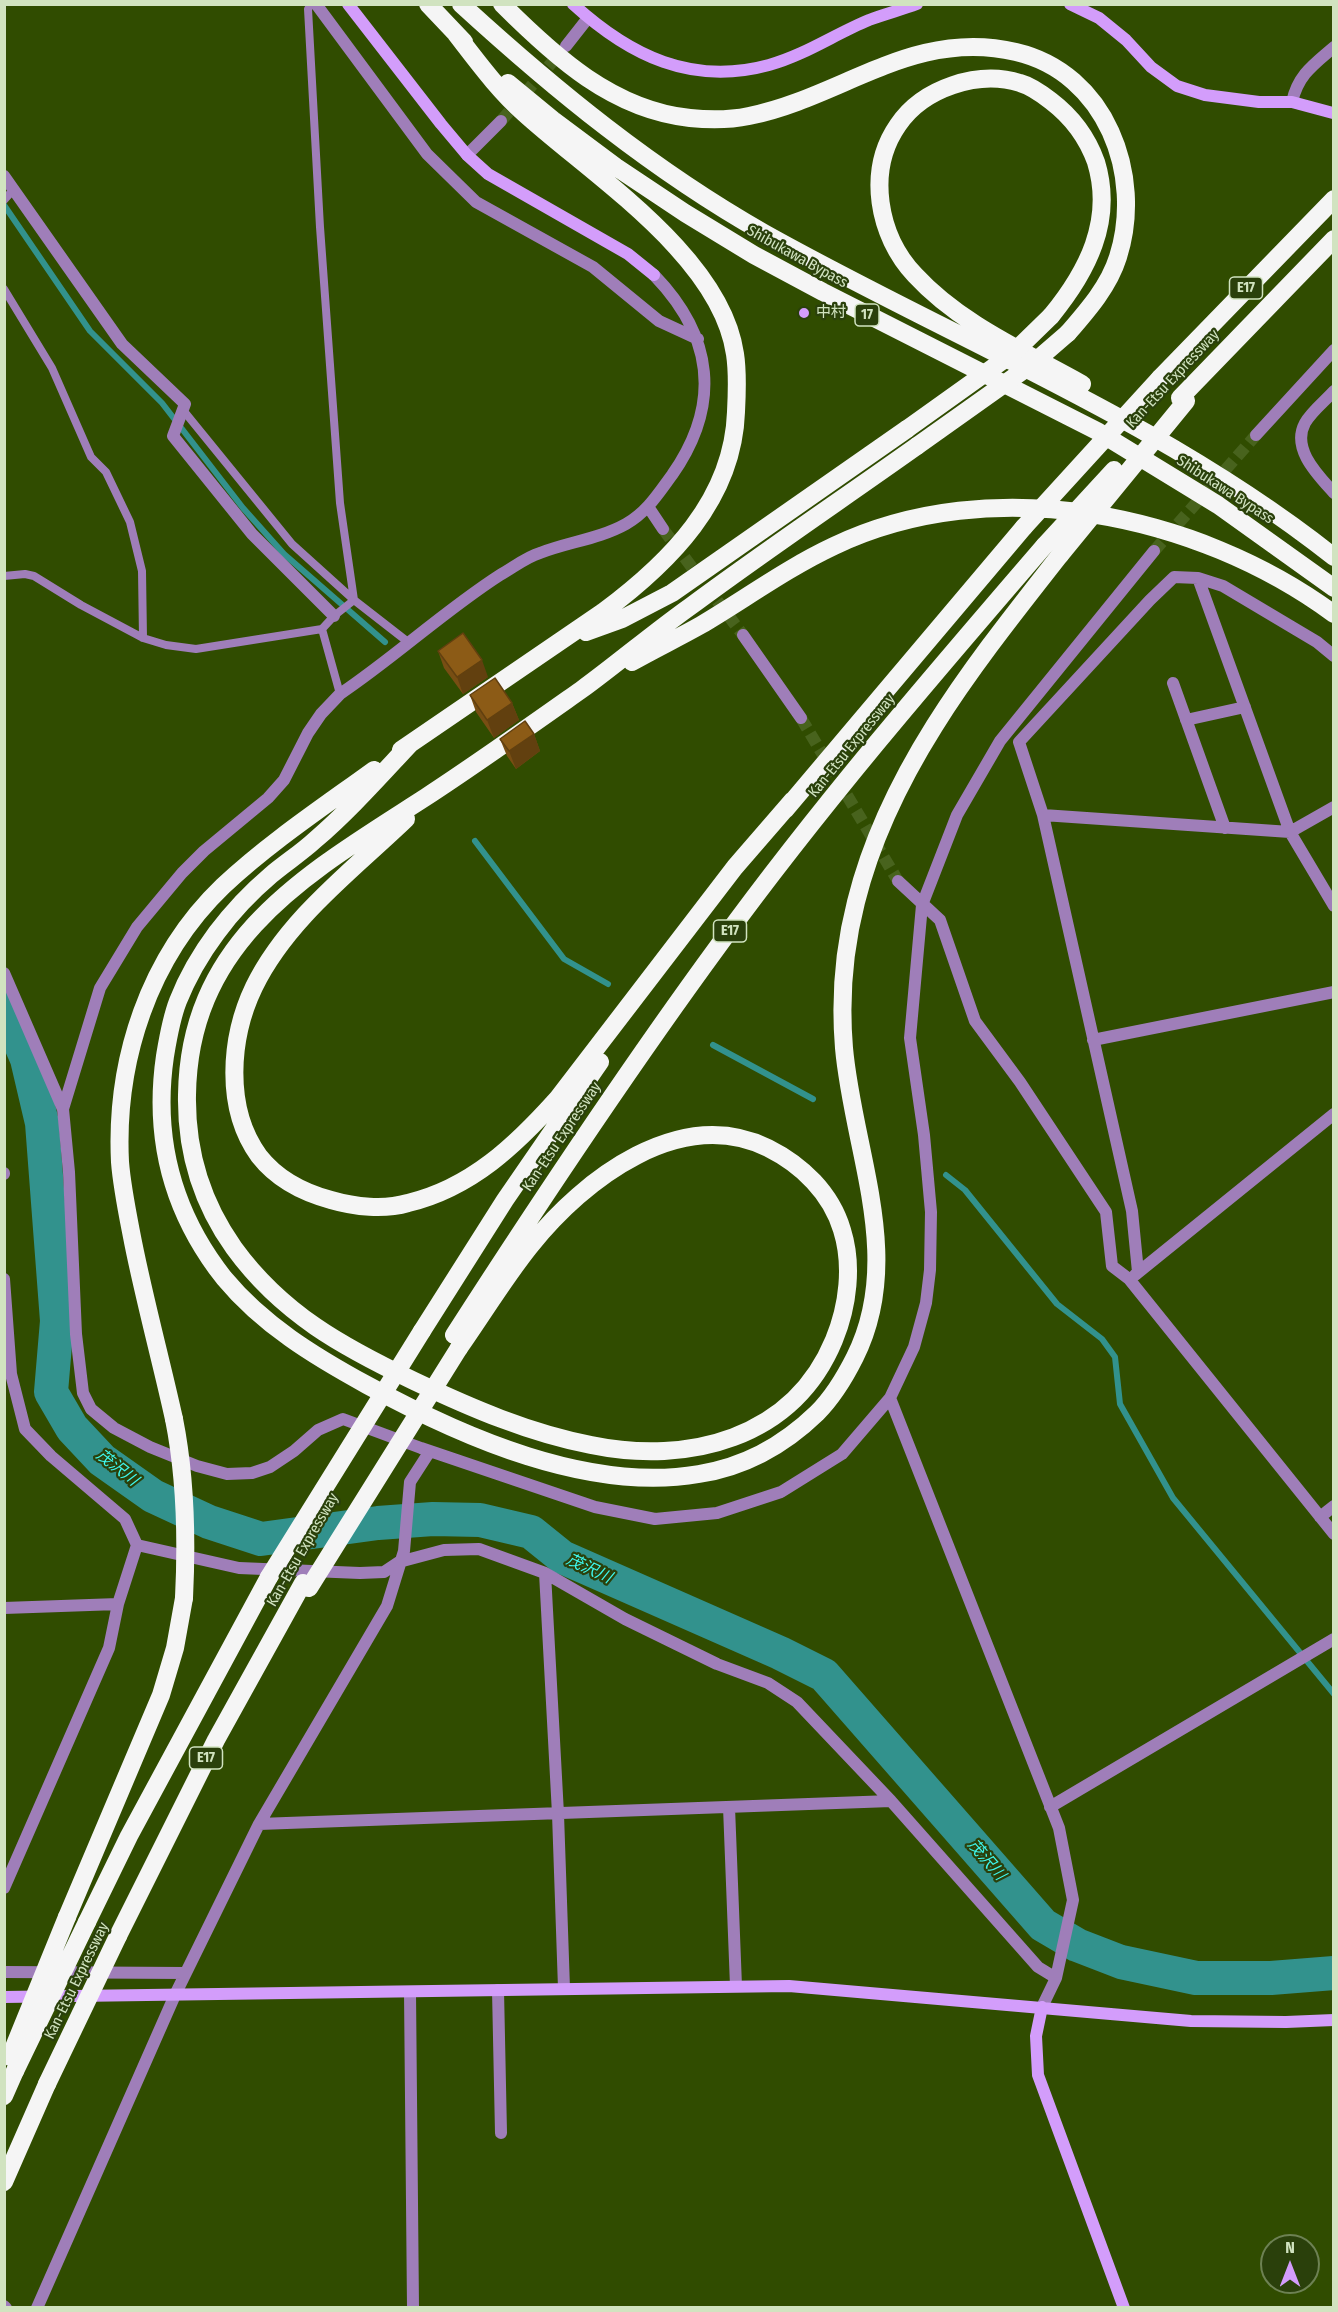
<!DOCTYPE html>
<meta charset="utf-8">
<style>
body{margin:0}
#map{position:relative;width:1338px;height:2312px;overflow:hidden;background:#304c00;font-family:"Fira Sans Condensed",sans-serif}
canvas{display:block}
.frame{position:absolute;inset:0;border:6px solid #d1e3c0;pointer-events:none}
.north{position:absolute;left:1260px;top:2234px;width:60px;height:60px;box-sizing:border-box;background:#2a400b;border:2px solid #6d8153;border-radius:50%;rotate:0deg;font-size:16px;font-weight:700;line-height:24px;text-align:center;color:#d1e3c0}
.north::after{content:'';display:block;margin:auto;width:21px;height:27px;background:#d39cfc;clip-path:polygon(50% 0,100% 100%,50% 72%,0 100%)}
</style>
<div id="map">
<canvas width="1338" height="2312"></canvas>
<div class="frame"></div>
<div class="north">N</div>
</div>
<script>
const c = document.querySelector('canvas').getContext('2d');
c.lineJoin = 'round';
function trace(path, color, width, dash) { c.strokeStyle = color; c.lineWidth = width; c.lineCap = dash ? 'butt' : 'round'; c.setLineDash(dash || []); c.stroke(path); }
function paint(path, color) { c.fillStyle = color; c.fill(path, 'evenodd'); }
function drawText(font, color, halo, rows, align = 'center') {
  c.font = font + ' "Fira Sans Condensed","Noto Sans JP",sans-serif'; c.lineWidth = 4.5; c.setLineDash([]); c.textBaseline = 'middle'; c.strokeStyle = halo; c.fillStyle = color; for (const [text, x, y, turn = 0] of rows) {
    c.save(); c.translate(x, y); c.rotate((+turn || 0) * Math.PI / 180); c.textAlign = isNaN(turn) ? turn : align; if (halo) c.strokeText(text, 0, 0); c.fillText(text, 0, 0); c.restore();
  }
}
trace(new Path2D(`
 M4,205L90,331L162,403L243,508L284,554L385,642
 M475,841L564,959L608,984
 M713,1045L813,1099
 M946,1175L965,1190L1057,1304L1102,1339L1115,1357L1120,1404L1173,1498L1334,1694`), '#32928d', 6);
trace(new Path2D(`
 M4,1006L27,1059L42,1123L57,1321L51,1392L72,1428L102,1460L153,1496L209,1522L261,1539L378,1523L433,1519L480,1520L531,1532L562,1557L780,1653L824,1675L1043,1925L1077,1945L1121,1962L1196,1978H1271L1334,1973`), '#32928d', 34);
trace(new Path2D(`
 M501,121L561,52
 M663,529L743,635
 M1154,551L1256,435
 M801,718L898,881`), '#48631d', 12, [12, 6]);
trace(new Path2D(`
 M4,200L14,189
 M4,289L52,368L91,457L106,472L130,522L142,571L143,638
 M183,410L292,544L354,600L408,642
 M4,576L25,574L34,576L81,605L143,638L166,645L196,649L322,629L334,616L354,600L340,503L320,227L308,9L311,4
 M322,629L340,694`), '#9f7eb9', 8);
trace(new Path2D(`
 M316,4L427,154L476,202L593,267L659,321L698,339
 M566,46L588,18
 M1292,102C1298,75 1313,65 1334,47
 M467,155L501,121
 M4,176L122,344L185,404L173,436L252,534L334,616
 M1334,391C1325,401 1311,412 1305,423C1291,449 1318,475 1334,493
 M1256,435L1334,350
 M649,508L663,529
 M1198,578L1290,832L1334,906
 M743,635L801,718
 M1173,683L1225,828
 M1186,720L1245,707
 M1019,742L1043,815L1132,1211L1138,1272
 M1019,742L1150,600L1174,577L1198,578L1223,586L1317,642L1334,656
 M1043,815L1290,832L1334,807
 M898,881L940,920L975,1021L1020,1082L1106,1212L1112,1266L1129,1279L1334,1534
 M4,973L63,1109L69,1172L76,1334L83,1393L91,1409L114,1428L150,1447L197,1466L227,1474L252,1473L270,1467L294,1451L318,1430L343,1419L421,1448L595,1507L655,1519L717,1513L781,1492L842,1454L890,1398L914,1347L926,1303L930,1270L931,1212L924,1135L910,1038L922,905L957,815L1000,741L1154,551
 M1093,1040L1334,992
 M63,1109L100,988L137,927L182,873L204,851L268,798L284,780L308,733L321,714L340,694C395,657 444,611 500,575C513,568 526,557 540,553C568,542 599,539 626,524C647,512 658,494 672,475C721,405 714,337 654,275
 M4,1173V1174
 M1135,1275L1334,1114
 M4,1279L11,1374L25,1429L51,1456L125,1519L137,1545L118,1604L109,1648L4,1888
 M890,1398L1059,1828L1073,1900L1056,1978L1042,2007
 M1320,1517L1334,1506
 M137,1545L239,1568L360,1573L384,1572L399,1562L444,1550L479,1549L545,1573L625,1619L717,1664L768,1683L797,1702L891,1801L1038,1967L1056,1978
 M545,1573L558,1814L564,1988
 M4,1608L118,1604
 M729,1807L736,1986
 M1050,1807L1334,1639
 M259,1824L891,1801
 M4,1972L186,1973
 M498,1990L501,2133
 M410,1992L413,2308
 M4,2306L6,2308
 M37,2308L175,1995L259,1824L387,1606L404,1551L410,1482L430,1451`), '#9f7eb9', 12);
trace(new Path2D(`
 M348,4L441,124L467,155L488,174L628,254L654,275
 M573,4C630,56 692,86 769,65C805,55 835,34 869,20C885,14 901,10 917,4
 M1070,4L1099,18L1126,40L1151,67L1177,86L1205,95L1259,102H1292L1333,113
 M4,1997L789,1986L1191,2021L1286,2022L1334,2020
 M1042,2007L1036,2036L1038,2075L1124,2308`), '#d39dfb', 12);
trace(new Path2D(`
 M428,4L464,42
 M461,4C555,90 653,170 764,233C955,340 1161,420 1334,557
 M502,4C555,57 613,110 690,118C709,120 730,120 749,116C843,97 913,28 1016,52C1106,73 1144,175 1118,257C1109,286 1088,310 1068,333
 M508,83L553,120L616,167L685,213L754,255L823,292L1097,431L1218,505L1334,588
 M1051,316C1087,272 1114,221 1096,162C1087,137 1072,117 1051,101C1042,94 1031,86 1020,83C978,70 923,88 898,125C866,171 878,236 915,275C960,324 1025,352 1082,384
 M1160,378L1334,199
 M1180,398L1334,239
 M586,632L622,619L672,593L907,429
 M632,662C655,649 678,638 701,625C745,599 787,568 834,546C991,471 1197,513 1334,614
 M410,744C379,777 349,811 315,840C301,853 285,863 271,875C231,909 197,953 178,1001C171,1019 168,1038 165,1056C153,1138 172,1212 224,1278C263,1325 314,1356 367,1385C462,1437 589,1493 699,1474C744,1467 784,1445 817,1413C833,1397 845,1377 855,1357C905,1257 853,1151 844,1048C840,1000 844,949 856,902C889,769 977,661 1060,555
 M401,750L603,612C669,563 733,500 736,412C737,393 738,373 735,354C721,256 592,175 524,113C498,90 477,61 456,34
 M785,810L1024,527
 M406,819C353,870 287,919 254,987C230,1037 224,1108 259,1156C277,1179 305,1193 331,1200C355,1207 384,1210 408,1203C471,1188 516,1145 558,1098L735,867L793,800
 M422,1331L505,1200L600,1062
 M454,1335C539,1203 626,1072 719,945C820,806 933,675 1045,545
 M459,1348C483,1314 505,1277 531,1245C584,1179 680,1105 768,1148C802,1165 831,1193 842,1230C853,1265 848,1306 834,1340C793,1439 688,1465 591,1445C529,1433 471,1408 414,1381C343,1347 282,1314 234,1248C202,1203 186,1151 187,1095C189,938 310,872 426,797C478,763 530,726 581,690C618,663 653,633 691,606C765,551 841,500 917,446
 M174,1419C161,1360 145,1302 133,1242C128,1216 122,1188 120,1162C115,1060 149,957 223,886C269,843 323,807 374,770
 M67,1917L161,1695L175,1648L184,1598
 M87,1922L129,1836L269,1577
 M118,1936L216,1740L303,1583
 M4,2096L15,2071
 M4,2182L47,2084`), '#f5f5f5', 18);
trace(new Path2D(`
 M907,429L1012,354L1051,316
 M917,446L1031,365L1068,333
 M1024,527L1160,378
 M1045,545L1114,470
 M1060,555L1186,401
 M174,1419C186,1479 187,1538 184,1598
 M269,1577L422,1331
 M309,1588L459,1348
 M10,2057L67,1917
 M15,2071L87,1922
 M47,2084L118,1936`), '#f5f5f5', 18);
paint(new Path2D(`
 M438,651L488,677L463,694L444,668Z
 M470,695L512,703L519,720L494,738L476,712Z
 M534,734L540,751L516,769L507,756L500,739Z`), '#784e13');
paint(new Path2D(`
 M482,660L488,677L463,694L457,677Z
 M512,703L519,720L494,738L487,720Z
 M534,734L540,751L516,769L509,751Z`), '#62400f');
const building = new Path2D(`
 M463,633L482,660L457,677L438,651Z
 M495,678L512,703L487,720L470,695Z
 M525,721L534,734L509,751L500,739Z`);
paint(building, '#8c5b16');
trace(building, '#62400f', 1.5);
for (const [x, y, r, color] of [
 [804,313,6,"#d39cfc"]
]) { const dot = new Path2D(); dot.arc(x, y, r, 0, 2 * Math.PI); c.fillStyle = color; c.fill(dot); trace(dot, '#2a400b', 2); }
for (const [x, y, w] of [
 [1246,288,33],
 [867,315,24],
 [730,931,33],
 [206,1758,33]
]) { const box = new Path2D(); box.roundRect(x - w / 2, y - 11, w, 22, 4.5); c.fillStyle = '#2a400b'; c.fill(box); trace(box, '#d1e3c0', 1.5); }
drawText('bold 14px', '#d1e3c0', null, [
 ["E17",1246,288],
 ["17",867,315],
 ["E17",730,931],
 ["E17",206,1758]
]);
drawText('15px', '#d1e3c0', '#2a400b', [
 ["Shibukawa Bypass",797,257,29],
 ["Kan-Etsu Expressway",1173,379,-47],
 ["Shibukawa Bypass",1225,490,33],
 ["Kan-Etsu Expressway",852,746,-51],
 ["Kan-Etsu Expressway",562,1137,-56],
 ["Kan-Etsu Expressway",303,1550,-60],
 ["Kan-Etsu Expressway",77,1981,-64]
]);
drawText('15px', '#d1e3c0', '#2a400b', [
 ["中村",816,313]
], 'left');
drawText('italic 16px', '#3ef7ee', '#2a400b', [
 ["茂沢川",117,1468,38],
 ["茂沢川",589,1569,25],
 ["茂沢川",986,1860,49]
]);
</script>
